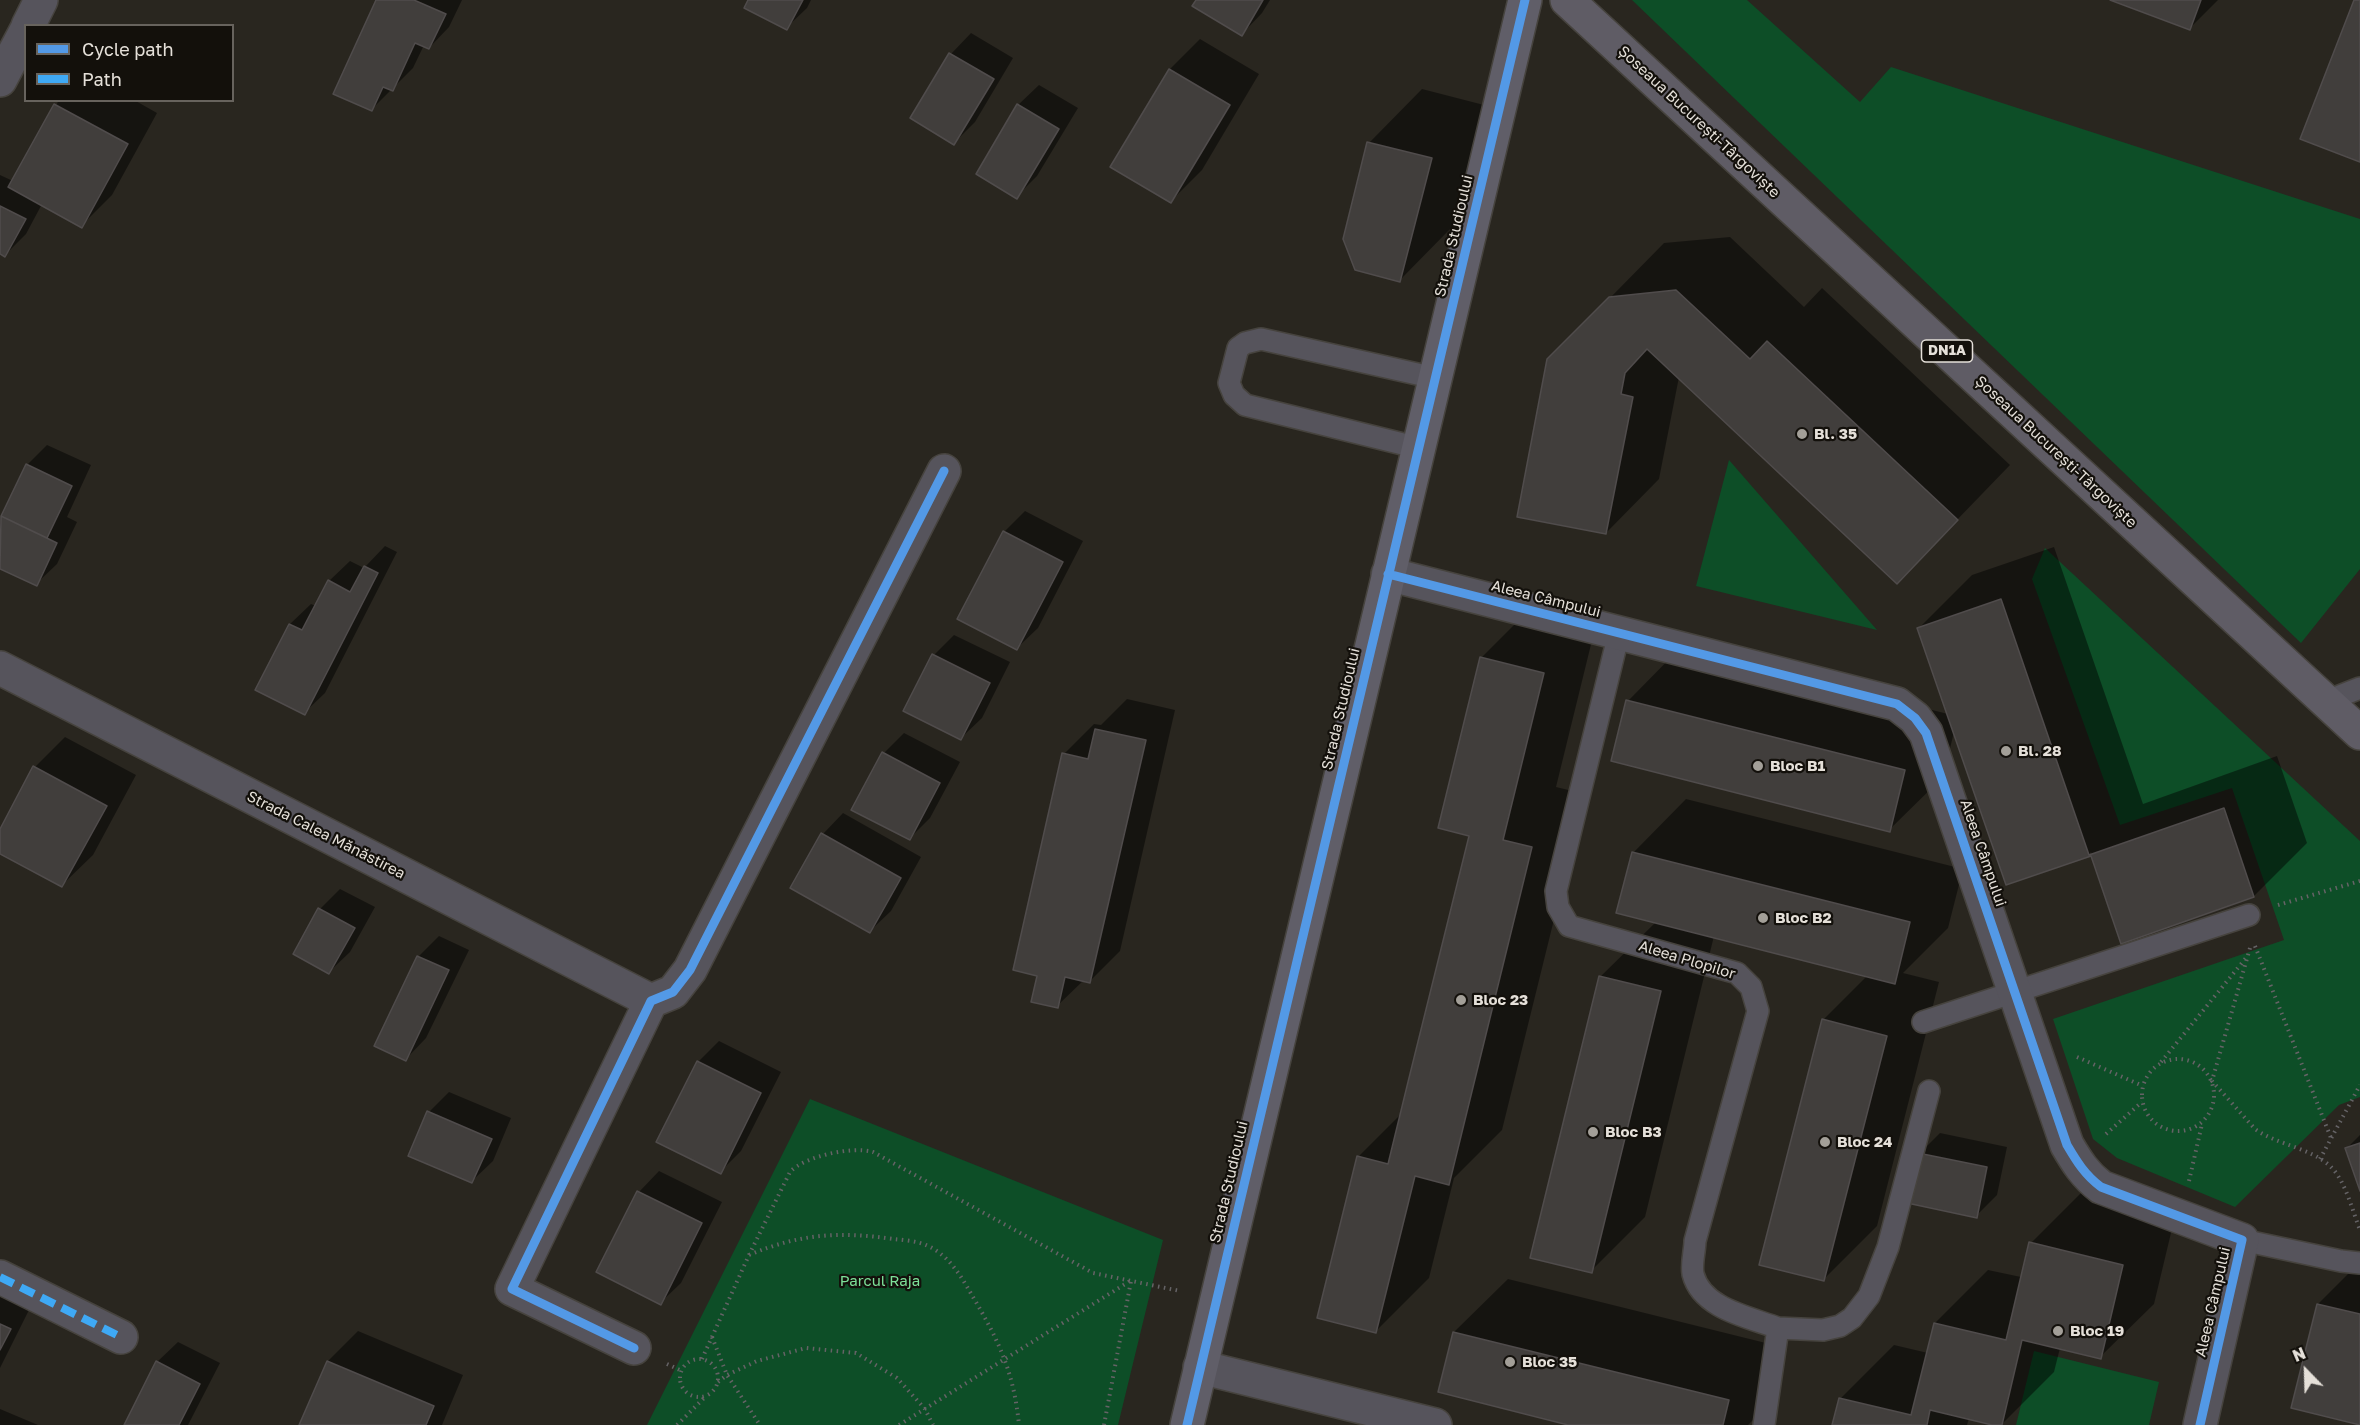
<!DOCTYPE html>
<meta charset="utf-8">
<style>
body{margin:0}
#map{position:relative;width:2360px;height:1425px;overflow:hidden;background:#29261f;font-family:"Golos Text",sans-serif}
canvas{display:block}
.legend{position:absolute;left:24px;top:24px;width:210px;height:78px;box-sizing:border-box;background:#13100b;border:2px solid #67635d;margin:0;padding:8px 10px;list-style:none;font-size:18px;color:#e5e0d9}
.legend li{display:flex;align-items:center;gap:12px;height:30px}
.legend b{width:30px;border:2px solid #67635d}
.north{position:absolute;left:2276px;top:1341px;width:60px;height:60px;-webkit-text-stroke:4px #13100b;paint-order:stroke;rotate:337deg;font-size:16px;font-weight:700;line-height:24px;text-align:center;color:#e5e0d9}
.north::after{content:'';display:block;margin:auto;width:21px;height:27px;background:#e5e0d9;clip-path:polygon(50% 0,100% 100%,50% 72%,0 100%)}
</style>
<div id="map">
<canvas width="2360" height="1425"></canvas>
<ul class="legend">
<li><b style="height:8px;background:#5399e6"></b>Cycle path</li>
<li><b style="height:8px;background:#3fa9f5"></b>Path</li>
</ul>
<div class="north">N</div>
</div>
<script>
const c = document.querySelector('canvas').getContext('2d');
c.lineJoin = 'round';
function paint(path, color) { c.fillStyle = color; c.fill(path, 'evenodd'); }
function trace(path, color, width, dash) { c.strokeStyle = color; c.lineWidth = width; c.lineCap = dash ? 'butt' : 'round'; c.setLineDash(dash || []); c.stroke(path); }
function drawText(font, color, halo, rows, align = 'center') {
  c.font = font + ' "Golos Text",sans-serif'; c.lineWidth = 4.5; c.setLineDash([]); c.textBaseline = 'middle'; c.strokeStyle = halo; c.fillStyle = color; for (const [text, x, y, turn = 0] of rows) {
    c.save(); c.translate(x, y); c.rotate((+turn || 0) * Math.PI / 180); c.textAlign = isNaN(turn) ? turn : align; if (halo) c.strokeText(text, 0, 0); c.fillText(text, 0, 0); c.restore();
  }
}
paint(new Path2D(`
 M1632,0H1747L1860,102L1891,67L2360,219V569L2301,643Z
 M1729,460L1877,630L1696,586Z
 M2045,548L2360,841V1097L2339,1105L2235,1207L2117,1158L2093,1139L2053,1019L2284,940L2232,788L2120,825L2032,579Z
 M810,1099L1163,1240L1118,1425H647Z
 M2034,1351L2159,1382L2149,1425H2016Z`), '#0d4e27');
paint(new Path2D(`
 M378,0H462L449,27L429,48L424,45L413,68L372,109Z
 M749,0H811L807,8L786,28Z
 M1198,0H1270L1262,13L1242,34Z
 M2114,0H2218L2189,29Z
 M971,33L1013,58L975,122L954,143L912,117L951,54Z
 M1200,39L1259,74L1202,170L1171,201L1112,166L1170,69Z
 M1039,85L1078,108L1037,176L1016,197L1018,105Z
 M1422,89L1484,105L1453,226L1400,280L1369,143Z
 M59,100H134L157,113L112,195L81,226L42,204L26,234L5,255L0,253V175L13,181Z
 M1730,237L1804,307L1822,288L2010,465L1897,582L1679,377L1659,479L1606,533L1610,298L1664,243Z
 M47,445L91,465L67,517L77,522L57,564L36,584L0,567V523L27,465Z
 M1025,511L1083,541L1038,628L1017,648L1004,532Z
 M385,546L397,552L325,693L304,713L257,689L290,624L311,604L316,606L329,581L350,561L364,568Z
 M2054,547L2143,804L2277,756L2307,843L2254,896L2122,942L2091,852L2089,855L1954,732L1943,777L1889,830L1628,701L1681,647L1948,714L1918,629L1972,575Z
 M1535,604L1597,620L1556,787L1585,794L1502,1130L1454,1178L1429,1278L1376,1331L1358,1157L1402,1113L1471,835L1481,658Z
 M954,635L1010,662L982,718L961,738L934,655Z
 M1127,699L1175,710L1120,951L1090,981L1084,980L1057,1006L1039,975L1064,754L1094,724L1101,725Z
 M904,733L960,762L930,818L909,839L884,753Z
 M65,737L136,775L93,855L62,885L0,852V832L35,767Z
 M1686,799L1963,869L1948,928L1903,973L1939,982L1877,1226L1824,1279L1823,1020L1868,975L1714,936L1645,1217L1591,1271L1600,977L1656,922L1633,853Z
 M843,813L921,857L891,911L870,931L823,834Z
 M340,889L375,907L350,952L329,972L320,909Z
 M439,936L469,950L426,1038L406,1059L376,1045L418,957Z
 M719,1041L781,1072L741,1151L720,1172L698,1062Z
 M449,1092L511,1118L493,1161L472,1181L429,1112Z
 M1940,1133L2007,1147L1997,1195L1976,1216L1919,1154Z
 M2360,1135V1187L2347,1148Z
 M659,1171L722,1202L681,1283L660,1303L598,1272L639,1192Z
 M2084,1190L2176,1212L2154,1304L2100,1357L2060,1348L2054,1372L2001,1425L1969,1418L1967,1425H1834L1840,1399L1894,1345L1928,1353L1935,1323L1988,1270L2021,1277L2031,1243Z
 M2360,1262V1423L2318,1304Z
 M1508,1279L1782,1347L1767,1406L1748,1425H1574L1440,1391L1454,1332Z
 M0,1293L30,1308L0,1368Z
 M358,1331L463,1375L442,1425H301L328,1361Z
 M178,1342L220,1363L188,1425H126L157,1362Z
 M0,1409L38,1425H0Z`), '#0007');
const building = new Path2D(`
 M376,0H414L446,14L429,49L415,43L393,91L383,87L372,111L333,94Z
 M748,0H803L787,30L744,8Z
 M1196,0H1263L1242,36L1192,6Z
 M2110,0H2201L2190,30Z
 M2354,0H2360V162L2300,139Z
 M949,53L994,79L954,145L910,118Z
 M1169,69L1230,105L1171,203L1110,167Z
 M54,104L128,144L82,228L8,187Z
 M1017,104L1059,129L1017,199L976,174Z
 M1367,142L1432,158L1400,282L1355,270L1343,239Z
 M0,206L26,219L5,257L0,254Z
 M1676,290L1750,359L1767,341L1958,520L1897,584L1647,349L1625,373L1621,394L1633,397L1606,534L1517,517L1547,359L1609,297Z
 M26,464L72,486L47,538L1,516Z
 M1,516L57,543L37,586L0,569Z
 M1003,531L1063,562L1017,650L957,619Z
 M364,566L378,573L305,715L255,690L289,624L302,630L328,580L350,592Z
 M2001,599L2089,855L2224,808L2254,897L2121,944L2091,856L2006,885L1917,628Z
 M932,654L990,683L961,740L903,711Z
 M1480,657L1544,673L1503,840L1532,847L1449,1185L1415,1176L1376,1333L1317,1318L1357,1156L1388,1164L1408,1082L1469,836L1438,828Z
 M1626,700L1905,770L1890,832L1611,761Z
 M1095,729L1146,740L1090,983L1065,977L1058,1008L1031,1002L1037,976L1013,970L1062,753L1088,759Z
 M882,752L940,783L910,840L851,810Z
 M33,766L107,806L62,887L0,854V829Z
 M821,833L901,878L870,933L790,888Z
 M1632,852L1910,922L1895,984L1616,913Z
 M318,908L355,928L329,974L293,954Z
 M417,956L449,970L406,1061L374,1046Z
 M1599,976L1661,991L1592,1273L1530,1258Z
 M1822,1019L1887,1036L1824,1281L1759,1265Z
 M697,1061L761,1093L721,1174L656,1142Z
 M427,1111L492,1139L472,1183L408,1156Z
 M2360,1143V1191L2345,1148Z
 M1918,1153L1987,1167L1977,1218L1907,1203Z
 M637,1191L702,1223L661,1305L596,1272Z
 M2029,1242L2123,1265L2101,1359L2022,1340L2002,1425H1992L1930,1410L1927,1425H1832L1839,1398L1911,1415L1934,1323L2006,1340Z
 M2317,1304L2360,1314V1425L2291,1408Z
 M0,1324L11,1329L0,1350Z
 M1453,1332L1729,1400L1723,1425H1568L1438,1392Z
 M156,1361L200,1384L179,1425H124Z
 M327,1361L434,1406L426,1425H299Z`);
paint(building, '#413e3c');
trace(building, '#504c4c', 1.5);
const lane = new Path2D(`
 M1419,448L1245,405L1234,395L1229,383L1238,348L1245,343L1261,339L1435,378
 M1619,633L1556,891L1558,907L1569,926L1737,973L1751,987L1758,1011L1695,1241C1695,1250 1691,1264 1693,1274C1702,1309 1749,1317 1778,1328L1764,1425
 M2327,701L2360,688
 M1923,1022L2249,915
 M2242,1240L2341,1261L2360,1263
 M1778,1328L1823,1330L1840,1326L1852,1318L1869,1296L1888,1247L1929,1091`);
const street = new Path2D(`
 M28,26L41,0
 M0,80L26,31
 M1388,574L1897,704L1915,718L1926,733L2067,1145C2077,1162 2085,1175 2101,1187L2242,1240L2200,1425
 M0,668L651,1001
 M0,1277L121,1337
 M634,1348L512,1289L651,1001L673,992L690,970L944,471
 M1200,1367L1435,1425`);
const secondary = new Path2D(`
 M1187,1425L1525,0`);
const primary = new Path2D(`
 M1567,0L2360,733`);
trace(lane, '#46433e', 24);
trace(street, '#46433e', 36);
trace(secondary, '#46433e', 36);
trace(primary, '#46433e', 36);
trace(new Path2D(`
 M2278,905L2360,881
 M2255,946L2331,1138
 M2250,948L2212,1081L2255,1129C2277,1145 2312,1148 2331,1167C2346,1182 2352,1210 2360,1230
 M2077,1057L2143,1086
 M2142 1095a36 36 0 1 1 72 0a36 36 0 1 1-72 0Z
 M2161,1062L2246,958
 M2106,1134L2142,1102
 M2320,1159L2360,1085
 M2189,1181L2202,1124
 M749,1255C799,1234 839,1231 893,1239C904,1240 918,1241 928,1246C950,1256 962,1278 973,1297C999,1341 1014,1373 1019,1425
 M712,1337L727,1375L760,1425
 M702,1359L749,1255L790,1172C805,1156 852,1146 873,1152L1093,1273L1180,1291
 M680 1378a19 19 0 1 1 38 0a19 19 0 1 1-38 0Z
 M667,1364L682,1371
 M718,1382L727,1375L757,1361L806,1348L856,1353L897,1378L925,1409L933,1425
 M677,1425L706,1396
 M899,1425L1130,1281
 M1104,1425L1131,1281`), '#656366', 4, [1.5, 4.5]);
trace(lane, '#56545c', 21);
trace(street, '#56545c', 33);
trace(secondary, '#605e68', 33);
trace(primary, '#5f5c65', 33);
trace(new Path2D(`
 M0,1277L121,1337`), '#3fa9f5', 8, [15, 8]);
trace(new Path2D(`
 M1388,574L1897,704L1915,718L1926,733L2067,1145C2077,1162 2085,1175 2101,1187L2242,1240L2200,1425
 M634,1348L512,1289L651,1001L673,992L690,970L944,471
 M1187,1425L1525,0`), '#5399e6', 9);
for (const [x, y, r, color] of [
 [1802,434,6,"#a39f98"],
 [2006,751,6,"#a39f98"],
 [1758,766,6,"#a39f98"],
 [1763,918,6,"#a39f98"],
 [1461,1000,6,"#a39f98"],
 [1593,1132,6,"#a39f98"],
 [1825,1142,6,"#a39f98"],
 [2058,1331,6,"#a39f98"],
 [1510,1362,6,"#a39f98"]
]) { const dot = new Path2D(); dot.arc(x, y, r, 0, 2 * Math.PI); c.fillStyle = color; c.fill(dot); trace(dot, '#13100b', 2); }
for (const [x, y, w] of [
 [1947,351,51]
]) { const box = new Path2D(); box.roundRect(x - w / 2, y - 11, w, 22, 4.5); c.fillStyle = '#13100b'; c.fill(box); trace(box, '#e5e0d9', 1.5); }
drawText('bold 14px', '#e5e0d9', null, [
 ["DN1A",1947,351]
]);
drawText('15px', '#e5e0d9', '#13100b', [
 ["Șoseaua București-Târgoviște",1699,122,43],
 ["Strada Studioului",1454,236,-77],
 ["Șoseaua București-Târgoviște",2056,452,43],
 ["Aleea Câmpului",1546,599,14],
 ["Strada Studioului",1341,709,-77],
 ["Strada Calea Mănăstirea",326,835,27],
 ["Aleea Câmpului",1983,853,71],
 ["Aleea Plopilor",1687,960,17],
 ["Strada Studioului",1229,1182,-77],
 ["Aleea Câmpului",2213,1302,-77]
]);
drawText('bold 15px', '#e5e0d9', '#13100b', [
 ["Bl. 35",1814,434],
 ["Bl. 28",2018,751],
 ["Bloc B1",1770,766],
 ["Bloc B2",1775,918],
 ["Bloc 23",1473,1000],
 ["Bloc B3",1605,1132],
 ["Bloc 24",1837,1142],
 ["Bloc 19",2070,1331],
 ["Bloc 35",1522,1362]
], 'left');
drawText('15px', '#7de199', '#13100b', [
 ["Parcul Raja",880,1281]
]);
</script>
